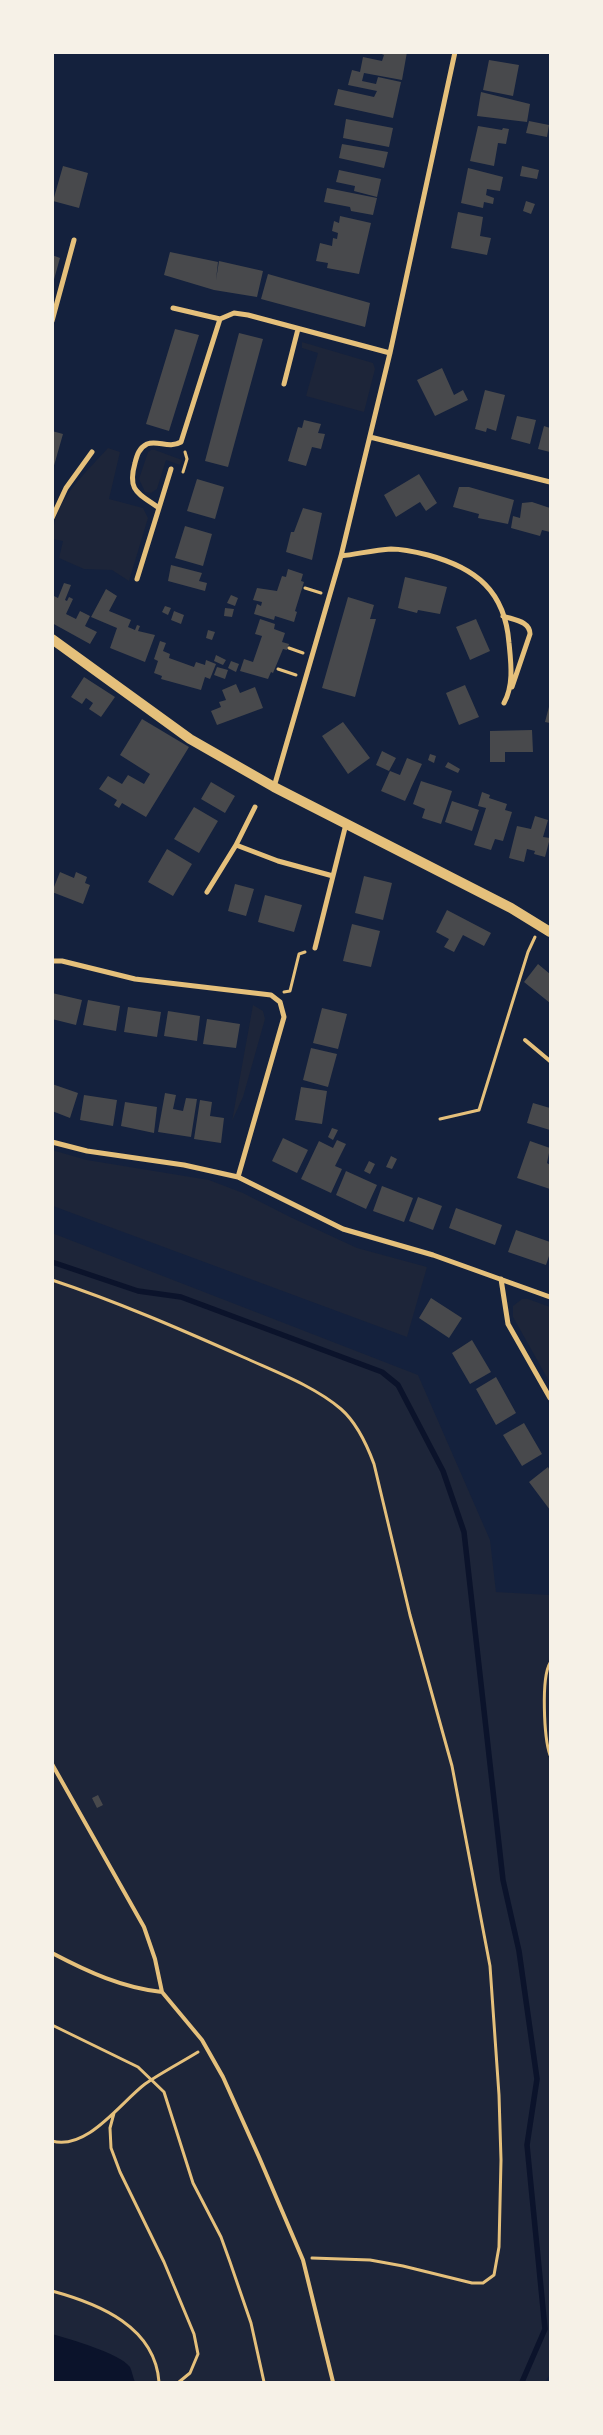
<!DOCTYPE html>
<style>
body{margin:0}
#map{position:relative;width:603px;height:2435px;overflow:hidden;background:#14213d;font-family:"Source Sans 3",sans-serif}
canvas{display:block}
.frame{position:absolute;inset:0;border:54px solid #f6f1e7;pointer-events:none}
</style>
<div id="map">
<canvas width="603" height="2435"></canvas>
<div class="frame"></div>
</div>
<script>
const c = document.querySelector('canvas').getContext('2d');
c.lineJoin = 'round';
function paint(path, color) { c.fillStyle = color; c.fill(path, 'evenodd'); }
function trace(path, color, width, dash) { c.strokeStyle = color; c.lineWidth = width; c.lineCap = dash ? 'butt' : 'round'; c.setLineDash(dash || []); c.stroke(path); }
paint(new Path2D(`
 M302,342L373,363L375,369L364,412L306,396L318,353L302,348Z
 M108,448L120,452L109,499L143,508L148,518L129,581L112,570L84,569L59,558L63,541L53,539C52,501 84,475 108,448Z
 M151,450H155L182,460L180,465L166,460L157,489L151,493L145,492L139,479L148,452Z
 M253,1005L263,1011L265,1019L243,1097L232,1121Z
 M52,1150L87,1160L209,1180L243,1193L290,1217L357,1248L427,1267L407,1337L53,1206Z
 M52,1233L418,1375L490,1540L496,1592L550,1595V2374L545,2382H53Z
 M522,1299H528L550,1307V1383L513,1317V1306Z`), '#1d2539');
paint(new Path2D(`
 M52,2334C69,2339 120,2353 130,2367C132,2371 133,2378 135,2382H53Z`), '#0b132b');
trace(new Path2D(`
 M52,1262L138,1291L181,1297L382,1372L398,1385L443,1471L464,1532L503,1880L519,1951L537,2079L527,2145L545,2329L522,2382`), '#0b132b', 5.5);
paint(new Path2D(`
 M377,52H407L402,80L364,73L362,81L376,84L378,77L401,82L393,118L334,105L338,89L374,97L377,91L348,85L352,70L360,72L363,57L382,61L384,55Z
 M489,60L519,65L513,96L483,90Z
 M481,92L530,104L527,122L477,116Z
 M346,119L393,128L389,147L343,138Z
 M529,121L549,125L547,137L526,133Z
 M478,126L502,130L503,128L509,129L506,144L498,143L494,166L470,161Z
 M342,144L388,152L384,168L339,158Z
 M63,166L88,173L79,208L53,201Z
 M522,166L539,170L537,179L520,176Z
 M468,168L503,177L500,191L487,189L486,195L494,198L493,204L484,202L483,208L461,203Z
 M339,170L381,179L377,197L354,191L355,186L336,182Z
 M327,188L377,198L373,215L351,211L350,207L324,202Z
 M526,201L535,204L531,214L523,211Z
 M458,212L483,217L480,236L491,238L487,255L451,248Z
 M340,216L371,223L359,274L327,268L328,263L316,261L320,243L332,246L333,238L337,239L338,233L332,231L334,221L339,223Z
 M170,252L218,262L216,280L219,261L263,271L257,297L214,290L164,275Z
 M52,255L60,258L53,283H52Z
 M268,274L370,303L365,327L261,299Z
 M175,329L199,335L169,431L146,424Z
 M239,333L263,339L228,467L205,461Z
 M442,368L454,395L463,390L468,400L435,416L417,380Z
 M485,390L505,395L496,431L487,428L486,432L475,429Z
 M517,416L536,420L530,444L511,439Z
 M304,420L321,424L318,433L325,434L321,449L312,447L306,466L288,461L298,427L302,428Z
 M544,426L550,428V452L538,449Z
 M52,431L63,434L53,469L52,468Z
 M419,474L437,503L426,511L420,502L396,517L384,495Z
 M197,479L224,487L215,519L187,511Z
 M459,487H469L514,500L508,524L478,518L479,514L453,507Z
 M532,502L550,508V532L542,530L540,536L511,528L513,516L520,518L522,503Z
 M303,508L322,513L312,560L286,552L291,532H294Z
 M185,526L212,534L203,566L175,558Z
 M171,565L202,573L199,581L207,583L205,591L168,581Z
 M288,569L303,574L301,581L304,582L295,611L297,612L294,622L275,616L274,620L254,614L257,604L261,606L262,602L253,600L257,588L277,591L282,576L286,577Z
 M405,577L447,587L440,614L418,610L417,613L398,608Z
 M64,583L71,585L65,600L67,601L69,597L73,599L66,614L76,619L80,611L90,616L85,626L97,632L90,644L52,623V595L58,598Z
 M106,589L117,596L109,611L131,620L128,627L135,630L137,625L140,626L138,631L155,635L145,662L110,648L117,628L91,617Z
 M231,595L238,598L235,606L227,603Z
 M348,597L374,605L370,619H376L355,697L322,688Z
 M165,606L171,608L168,615L162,612Z
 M225,608L234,609L232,617L224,616Z
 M174,611L184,615L181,624L171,620Z
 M260,619L275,624L274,629L285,633L282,642L289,644L287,650L283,649L273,673L271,672L268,679L240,671L244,659L253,662L262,636L255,634Z
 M476,619L490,651L470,660L456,627Z
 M208,630L215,632L212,640L206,638Z
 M160,641L166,643L163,651L170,654L169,658L194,667L196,662L205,665L206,660L216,664L210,679L205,677L201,690L161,679L162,676L154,673L158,661L154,659Z
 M216,655L226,660L223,665L214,661Z
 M231,661L239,664L236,672L228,668Z
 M217,667L228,670L225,679L214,675Z
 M84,677L115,697L101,717L89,709L93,703L86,698L82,704L71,697Z
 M236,684L240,693L255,687L263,708L217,725L211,711L221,707L219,702L226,700L222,690Z
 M465,685L479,717L459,725L446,693Z
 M550,703V723L545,722Z
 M142,719L189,747L146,817L122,803L119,808L114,805L117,800L99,789L108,776L122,784L128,775L144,784L150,774L120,755Z
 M343,722L370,758L348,774L322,736Z
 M532,730L533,752H505V762H490V731Z
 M382,751L396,758L389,771L376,765Z
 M430,754L436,756L434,763L428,760Z
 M407,758L422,764L405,801L381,791L390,771L400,775Z
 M448,762L460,769L458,773L445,767Z
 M421,781L452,791L441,824L422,818L425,809L413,804Z
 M211,782L235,796L225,813L201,799Z
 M482,792L490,795L489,798L507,804L505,810L512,812L503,841L495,839L491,850L474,845L486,808L478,806Z
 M452,801L479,810L472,831L445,822Z
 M194,807L218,821L199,853L174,839Z
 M535,816L548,820L543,837L550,838L545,857L534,854L535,851L527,849L524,862L509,858L517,826L531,829Z
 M167,849L192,864L173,896L148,882Z
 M60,872L74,878L76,872L87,877L85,883L90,885L83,904L52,892Z
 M364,876L392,883L383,920L355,913Z
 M235,884L254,889L246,916L228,911Z
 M265,895L302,905L294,932L258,922Z
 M447,910L491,933L484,946L463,935L454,952L444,947L449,939L436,932Z
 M352,924L380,931L371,967L343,961Z
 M538,964L550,974V1003L524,982Z
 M52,993L82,1000L76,1025L52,1019Z
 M88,1000L120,1006L116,1031L83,1025Z
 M128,1007L161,1012L157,1037L124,1032Z
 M322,1008L347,1014L338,1049L313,1043Z
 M168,1011L200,1016L197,1041L164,1036Z
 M207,1019L240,1024L236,1048L203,1044Z
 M311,1048L337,1054L328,1087L303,1080Z
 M52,1084L78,1093L70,1118L52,1111Z
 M301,1087L327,1091L322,1124L295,1120Z
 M165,1093L176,1095L173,1109L183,1111L186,1098L197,1099L191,1137L158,1132Z
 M84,1095L117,1100L113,1126L80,1120Z
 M200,1100L212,1102L210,1116L224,1118L221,1143L194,1139Z
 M125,1102L157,1107L154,1133L121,1126Z
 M533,1103L550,1108V1130L527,1123Z
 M332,1128L338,1130L333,1140L328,1137Z
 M283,1138L308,1150L297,1173L272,1161Z
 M337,1140L346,1144L335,1166L342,1169L331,1193L301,1179L319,1141L333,1148Z
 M530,1141L550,1148L547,1163L550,1165V1189L517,1178Z
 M391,1156L397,1159L392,1169L386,1167Z
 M369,1161L375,1164L370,1174L364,1171Z
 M346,1171L377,1185L366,1209L336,1195Z
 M382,1186L413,1198L404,1222L373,1211Z
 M418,1197L442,1206L433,1230L409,1221Z
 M456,1208L502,1225L495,1245L449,1228Z
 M516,1230L550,1242V1253L546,1265L508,1252Z
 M431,1298L462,1318L449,1338L419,1318Z
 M472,1340L491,1372L470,1384L452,1353Z
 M496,1377L516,1413L496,1425L476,1389Z
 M524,1423L542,1454L522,1466L503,1435Z
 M548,1467L550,1471V1510L529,1482Z
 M98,1795L103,1805L97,1808L92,1798Z`), '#48494c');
trace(new Path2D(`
 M183,472L187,459L185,452
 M305,588L321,593
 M289,648L303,653
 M278,669L296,675
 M284,992L290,991L299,954L305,952
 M440,1119L479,1110L528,952L535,937
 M52,1280C118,1302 180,1329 243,1357C276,1372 314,1386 341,1409C357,1423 367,1445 374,1464L410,1615L452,1766L490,1966L499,2095L501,2160L499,2247L494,2275L483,2283H472L403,2266L370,2260L312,2258
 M550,1663C541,1678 544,1738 550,1755
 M52,2025L138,2067L164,2092L193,2183L221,2237L230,2262L251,2323L264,2382
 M114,2113L110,2128L111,2148L120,2172L164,2262L194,2334L198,2354L190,2373L179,2382
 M52,2141C87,2151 121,2102 145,2084C161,2073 180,2063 198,2052
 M52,2291C100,2304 155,2327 159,2382`), '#e5c07b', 3);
trace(new Path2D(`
 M525,1040L550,1061
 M52,1764L144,1927L155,1959L162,1992L202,2040L223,2077L259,2157L303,2260L333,2382
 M52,1953C88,1972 123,1988 162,1992`), '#e5c07b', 4);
trace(new Path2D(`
 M173,308L220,319
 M52,321L74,240
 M284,384L298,329
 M370,437L550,482
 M159,508L171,469
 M52,518L66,488L92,452
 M341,556C358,554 374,550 391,549C403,549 416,552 428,555C476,568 505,591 509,643C511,663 514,685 504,703
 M137,579L159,508C138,493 127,491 135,463C137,455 139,448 147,444C158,440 169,449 181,442L220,319L234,313L248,315L390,353
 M503,616C514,620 530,621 530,634L512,687
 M274,787L341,556L390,353L455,52
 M236,845L278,861L333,876
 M207,892L236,845L255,807
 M315,948L346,824
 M52,961H62L135,979L271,995L280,1002L284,1017L238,1177
 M52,1142L87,1151L184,1165L238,1177L343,1229L433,1255L550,1297
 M501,1279L508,1324L550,1398`), '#e5c07b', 5);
trace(new Path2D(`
 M52,639L190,739L274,787L511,908L550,932`), '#e5c07b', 10);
</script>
